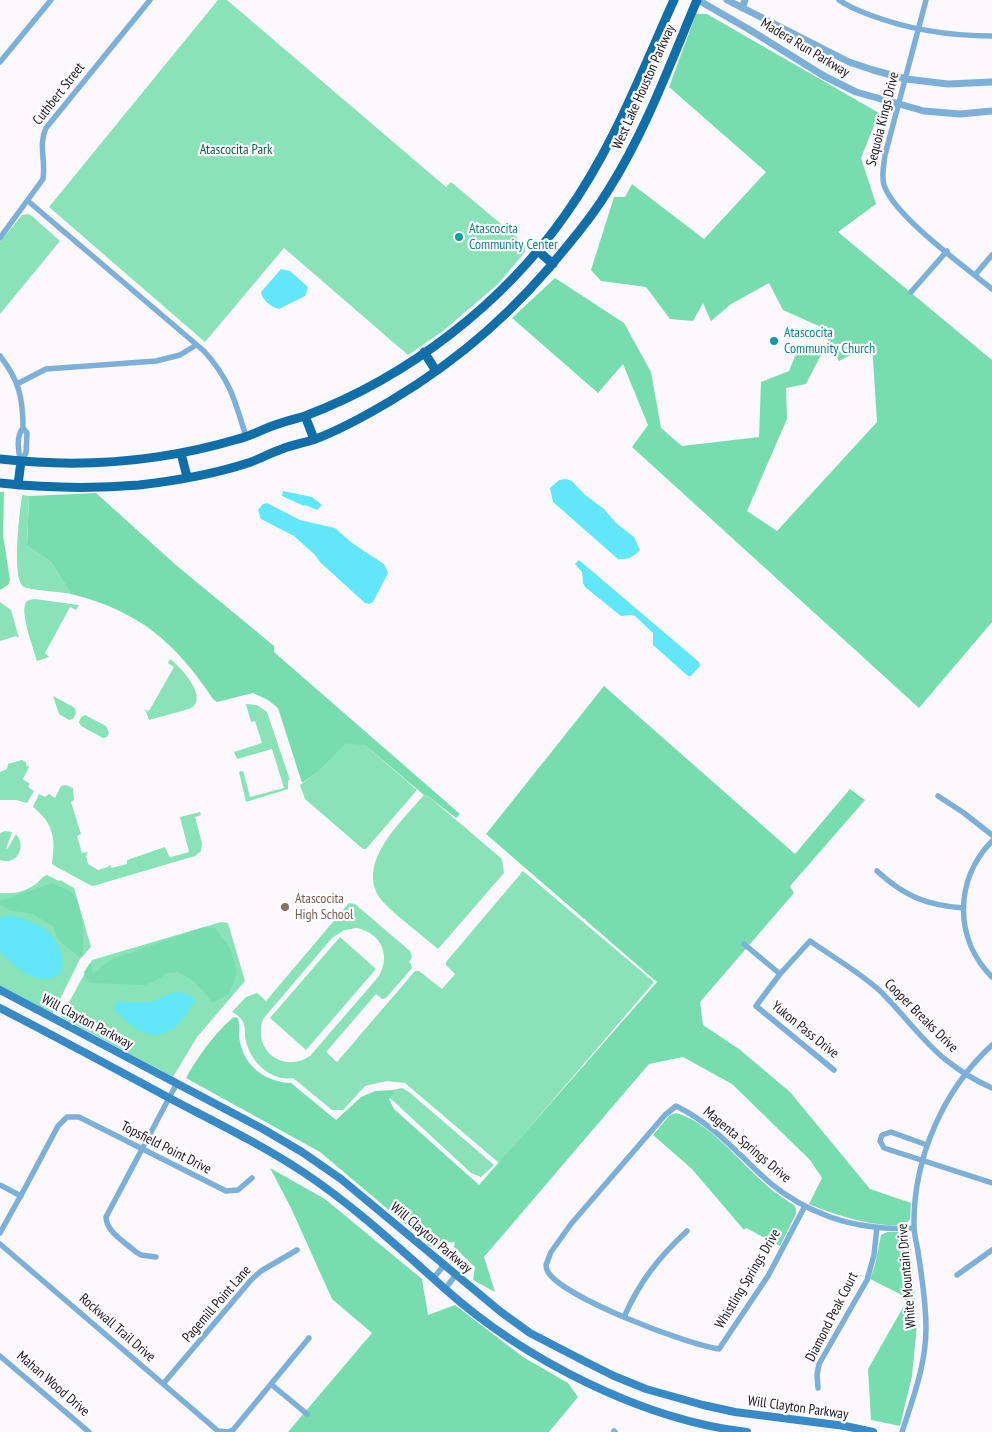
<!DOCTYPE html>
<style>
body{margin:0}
canvas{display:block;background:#fcf8fc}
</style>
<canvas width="992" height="1432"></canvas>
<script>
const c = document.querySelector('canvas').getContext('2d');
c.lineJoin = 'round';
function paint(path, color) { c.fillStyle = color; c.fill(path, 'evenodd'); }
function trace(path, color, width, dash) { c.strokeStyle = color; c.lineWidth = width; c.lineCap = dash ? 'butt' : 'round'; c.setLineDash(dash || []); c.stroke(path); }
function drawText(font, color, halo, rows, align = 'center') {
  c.font = font + ' "PT Sans Narrow",sans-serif'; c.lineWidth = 4.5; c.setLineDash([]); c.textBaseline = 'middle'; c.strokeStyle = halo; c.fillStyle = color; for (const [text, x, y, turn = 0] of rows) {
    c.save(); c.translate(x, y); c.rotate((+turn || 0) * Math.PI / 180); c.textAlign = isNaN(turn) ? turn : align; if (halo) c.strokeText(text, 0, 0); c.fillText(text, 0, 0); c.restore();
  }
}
paint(new Path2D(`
 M218,0H227L446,187L451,182L525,244V252L498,284L443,331L408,355L284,248L205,342L49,207Z
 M28,214L32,216L60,241L0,314V242L22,215Z
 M22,495L29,496L27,546L51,562L71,594C63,592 28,590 24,587C11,579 20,510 22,495Z
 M35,599L79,605L76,610L70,607L45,653L49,657L37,661C34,650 18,609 27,601C29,600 33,599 35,599Z
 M0,602L11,610L19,638L16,636L0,641Z
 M170,659C181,667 211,700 189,709L149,720L146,711L143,709L149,711L174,667L168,663Z
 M53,696L75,708L76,713L73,719L69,720L59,714Z
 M246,704L257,705L267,712L290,780H288V789L246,802L239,772L243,771L250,797L284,788L272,749L237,759L234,752L262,743L255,721L251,722Z
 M85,715L106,726L109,733L107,737L103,738L81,726L79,722L81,717Z
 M346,742L366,746L417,790L366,849H363L305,799L300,785L318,772Z
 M22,760L26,762V765L29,767L23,779L30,784L28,787L34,791L27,803L16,800H0V772L7,769L8,764Z
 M66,785L73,788L74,800L71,802L81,834L77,836L82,853L88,852L86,856L88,864L98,870L108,867L110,864L111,868L127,864V860L165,847L169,856L171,857L189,852L180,817L200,812L201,815L195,817L202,843L201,851L195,856L93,886L90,885L53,865L52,863C56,838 53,823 33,807L39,794L45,797L49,794L55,798L61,786Z
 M424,795L428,796L502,859L504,873L438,949C421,934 401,920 385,904C350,868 401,822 424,795Z
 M5,831L12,832L6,849L8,848L16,834C27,847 17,866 0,860V833Z
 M523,871L654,982L499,1163L405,1083L387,1081L365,1086L343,1110H332L293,1078C271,1082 250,1061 246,1041C244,1035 246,1027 243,1022C241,1017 236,1014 232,1012L246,997L257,993L266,1001L349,903L355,904L410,951L412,957L409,962L411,964L412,968L386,998L382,999L376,994L326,1052L337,1062L415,971H419L442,989L455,974L446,965V962ZM357,928C381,933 391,955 379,976L310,1056C283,1074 252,1050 263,1019L332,938L344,930Z
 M47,875L59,881L60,880L74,888L91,947L80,959L53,1013H51L0,986V893C14,894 27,892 38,882C41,879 42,877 47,875Z
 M221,922L228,923L245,981L197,1037L173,1077L61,1017L92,960Z
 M340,937L376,969L306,1050L270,1018Z
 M402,1088L409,1092L494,1165L481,1177L471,1173L390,1098L392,1090Z`), '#89e2b8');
paint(new Path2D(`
 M696,14H707L879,113L861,158L876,204L838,232L992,360V622L919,708L632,447L648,425L623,364L598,393L512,318L555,278L624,323L651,372L661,428L682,446L759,437L761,382L789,371L798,349L822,353L806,384L786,388L787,419L747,511L777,531L877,422L872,344L839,361L821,327L783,310L769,283L731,304L711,321L703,303L693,321L670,319L646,287L601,281L591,270L614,197H625L632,184L704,239L766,172L669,87Z
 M0,492H4L3,535L10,580L8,585L0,590Z
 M96,493L176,565L274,646V652L460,814L456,818L428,796L424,795L366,746L346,743L318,772L302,783L278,708L268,700L253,693L217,702L213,699C175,642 139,611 71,594L51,562L27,546L29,496Z
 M604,686L795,854L850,789L865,800L790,886L794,893L700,1002L703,1025L739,1049L790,1092L870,1189L911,1203L910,1219L907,1223C883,1231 832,1214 809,1204L822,1178L810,1160L732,1084L683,1057L649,1064L484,1257L495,1292L473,1280L475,1267L454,1247L455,1242L440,1243L432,1247L427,1245L428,1243L320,1152L186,1078C197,1058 216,1031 234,1017L238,1018C240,1026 238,1034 240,1042C245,1067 266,1082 291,1083L336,1120L361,1097L375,1091L392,1090L394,1093L389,1099L394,1109L479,1185L657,982L486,834Z
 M52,883C58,886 67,889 73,894C83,905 84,941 83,955L80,958L57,938L54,927L33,914L9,910L0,905V901Z
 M204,927L215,928L230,948L237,973L229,994L212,1003L206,994L191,979L177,972L167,973L157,980L145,985L90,983L86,979L84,972L90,963L93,973C101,969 105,963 113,959Z
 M676,1113C708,1121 739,1161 763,1182C772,1191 783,1198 794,1205L796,1209V1214L780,1246L746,1228L744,1230L692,1169L653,1135L670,1115Z
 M270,1168L325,1199L422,1279L428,1315L455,1305L523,1357L568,1383L578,1397L549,1432H288L372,1333L332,1299L291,1208Z
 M887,1232C896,1232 905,1230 910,1238L917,1324L912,1376L900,1426L871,1420L868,1369L906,1302L900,1294L870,1279L875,1265L881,1235Z`), '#77ddaf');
paint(new Path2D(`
 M281,269L290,271L308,287L305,296L279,309C271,307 262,300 261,292Z
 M566,479L572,481L584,494L604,509L616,523L634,537L640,550C633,557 629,560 618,559L553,502L550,488L559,480Z
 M283,491L312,497L322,505L317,510L305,505L304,506L282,496Z
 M267,503L300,520L335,528L352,543L384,564L388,573L373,602L369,604L365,603L321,563L314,554L294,536L261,519L258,510L263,504Z
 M579,560L699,662L700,666L691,676H688L653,645V633L635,616L631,615L621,616L585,587L583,583L582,572L575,564Z
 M9,915C22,919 38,922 48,932C65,948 73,985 38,978C22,975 11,962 0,952V918Z
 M177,992C183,993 192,994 195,1001C189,1008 185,1018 178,1024C153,1048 132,1027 114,1009L116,1002C129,1001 141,1004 154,1001C162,998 168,993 177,992Z`), '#61e7f8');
trace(new Path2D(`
 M839,0C849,7 859,11 870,15C910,30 950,36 992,36
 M926,0L885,155C884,165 881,175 884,185C894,216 965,267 992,289
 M0,62L51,0
 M28,201L204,351C230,380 235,400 246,437
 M0,238L43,179C46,161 38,145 46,128L150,0
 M975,275L992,255
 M911,292L947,251
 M0,356C19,380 23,398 23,428
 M17,384L46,369L156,361L180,355L196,345
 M23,428L27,433L26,453L21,461C18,452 16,436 23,428Z
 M938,796L964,813L992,835
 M992,841C954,880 954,939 992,977
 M877,871C904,896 926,905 963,908
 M744,944L780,974
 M834,1070L756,1006L780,974L810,941C833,957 859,972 879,990C902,1012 922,1041 946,1060C960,1071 976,1081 992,1088
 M927,1145L891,1132L882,1135L880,1141L884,1148L992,1183
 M0,1185L21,1196
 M805,1206L768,1276L719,1349C688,1345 564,1298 548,1272C547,1270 546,1267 546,1265L551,1252L571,1224L665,1115L676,1106C709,1122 733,1148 759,1173C790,1203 832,1223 875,1227C888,1229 901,1228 914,1228
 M0,1233L25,1188L58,1126L67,1117H79L226,1191L238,1190L252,1178
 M0,1244L218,1431
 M156,1257L141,1255L136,1252C126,1243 106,1232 106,1217L177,1083
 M957,1275L992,1250
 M433,1279L444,1265
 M445,1289L455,1276
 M624,1317C640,1281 659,1257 687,1231
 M0,1356L89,1432
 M163,1384L251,1280L261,1271L297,1250
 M272,1385L307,1414
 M818,1388L817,1375L819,1364L867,1280L874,1255L877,1227
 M218,1431L228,1432L233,1430L309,1338
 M614,1431L615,1432
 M902,1432C913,1398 926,1365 926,1328C926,1303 922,1277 918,1252C917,1244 914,1235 914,1226C913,1159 943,1090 992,1045`), '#7db0d9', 5.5);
trace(new Path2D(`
 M698,0L750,30L824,76L856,92L924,111L960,114L992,111
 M727,0L849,62L873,70L906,79L948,84L992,82
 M742,8L745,0`), '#7db0d9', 7);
trace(new Path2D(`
 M0,990L263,1129L302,1152L341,1179L501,1312L530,1333L586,1362L614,1376L646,1389L703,1405L735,1412L845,1426L873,1432
 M0,1008C58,1038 116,1069 173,1100C217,1123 262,1145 303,1172C353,1205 399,1248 444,1288C523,1359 642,1420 747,1432`), '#378ac6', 8);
trace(new Path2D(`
 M537,250L553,264
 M424,352L436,371
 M305,416L314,439
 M181,453L187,477
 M0,459C79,468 161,462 238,439C251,436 263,429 275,425C285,421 295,419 305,416C408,377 503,304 566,214C613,148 641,73 674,0
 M0,483C47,488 92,489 139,485C174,481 214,474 248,463C260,459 270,453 282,449C292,445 303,443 313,440C340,430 367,415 392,400C462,358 517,309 568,245C583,227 597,209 609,189C646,130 670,64 697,0
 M18,485L21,461`), '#106ea8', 9);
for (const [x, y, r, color] of [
 [459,237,5,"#0f9aa8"],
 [774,341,5,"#0f9aa8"],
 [285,907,5,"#8d6e63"]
]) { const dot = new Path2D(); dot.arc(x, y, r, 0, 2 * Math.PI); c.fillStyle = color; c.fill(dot); trace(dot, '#fff', 2); }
drawText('14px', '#1c151c', '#fff', [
 ["Madera Run Parkway",805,48,31],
 ["West Lake Houston Parkway",644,87,-66],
 ["Cuthbert Street",59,94,-52],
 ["Sequoia Kings Drive",883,119,-76],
 ["Cooper Breaks Drive",921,1016,45],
 ["Will Clayton Parkway",87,1022,28],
 ["Yukon Pass Drive",805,1030,39],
 ["Magenta Springs Drive",747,1145,40],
 ["Topsfield Point Drive",166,1148,27],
 ["Will Clayton Parkway",431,1238,40],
 ["White Mountain Drive",907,1276,-95],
 ["Whistling Springs Drive",748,1279,-59],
 ["Pagemill Point Lane",217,1304,-49],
 ["Diamond Peak Court",832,1317,-63],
 ["Rockwall Trail Drive",117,1328,41],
 ["Mahan Wood Drive",53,1384,41],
 ["Will Clayton Parkway",798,1408,8]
]);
drawText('14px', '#136244', '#fff', [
 ["Atascocita Park",236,150]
]);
drawText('14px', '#0d838f', '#fff', [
 ["Atascocita",469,229],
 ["Community Center",469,245],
 ["Atascocita",784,333],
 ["Community Church",784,349]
], 'left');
drawText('14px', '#785e54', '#fff', [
 ["Atascocita",295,899],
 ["High School",295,915]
], 'left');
</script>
